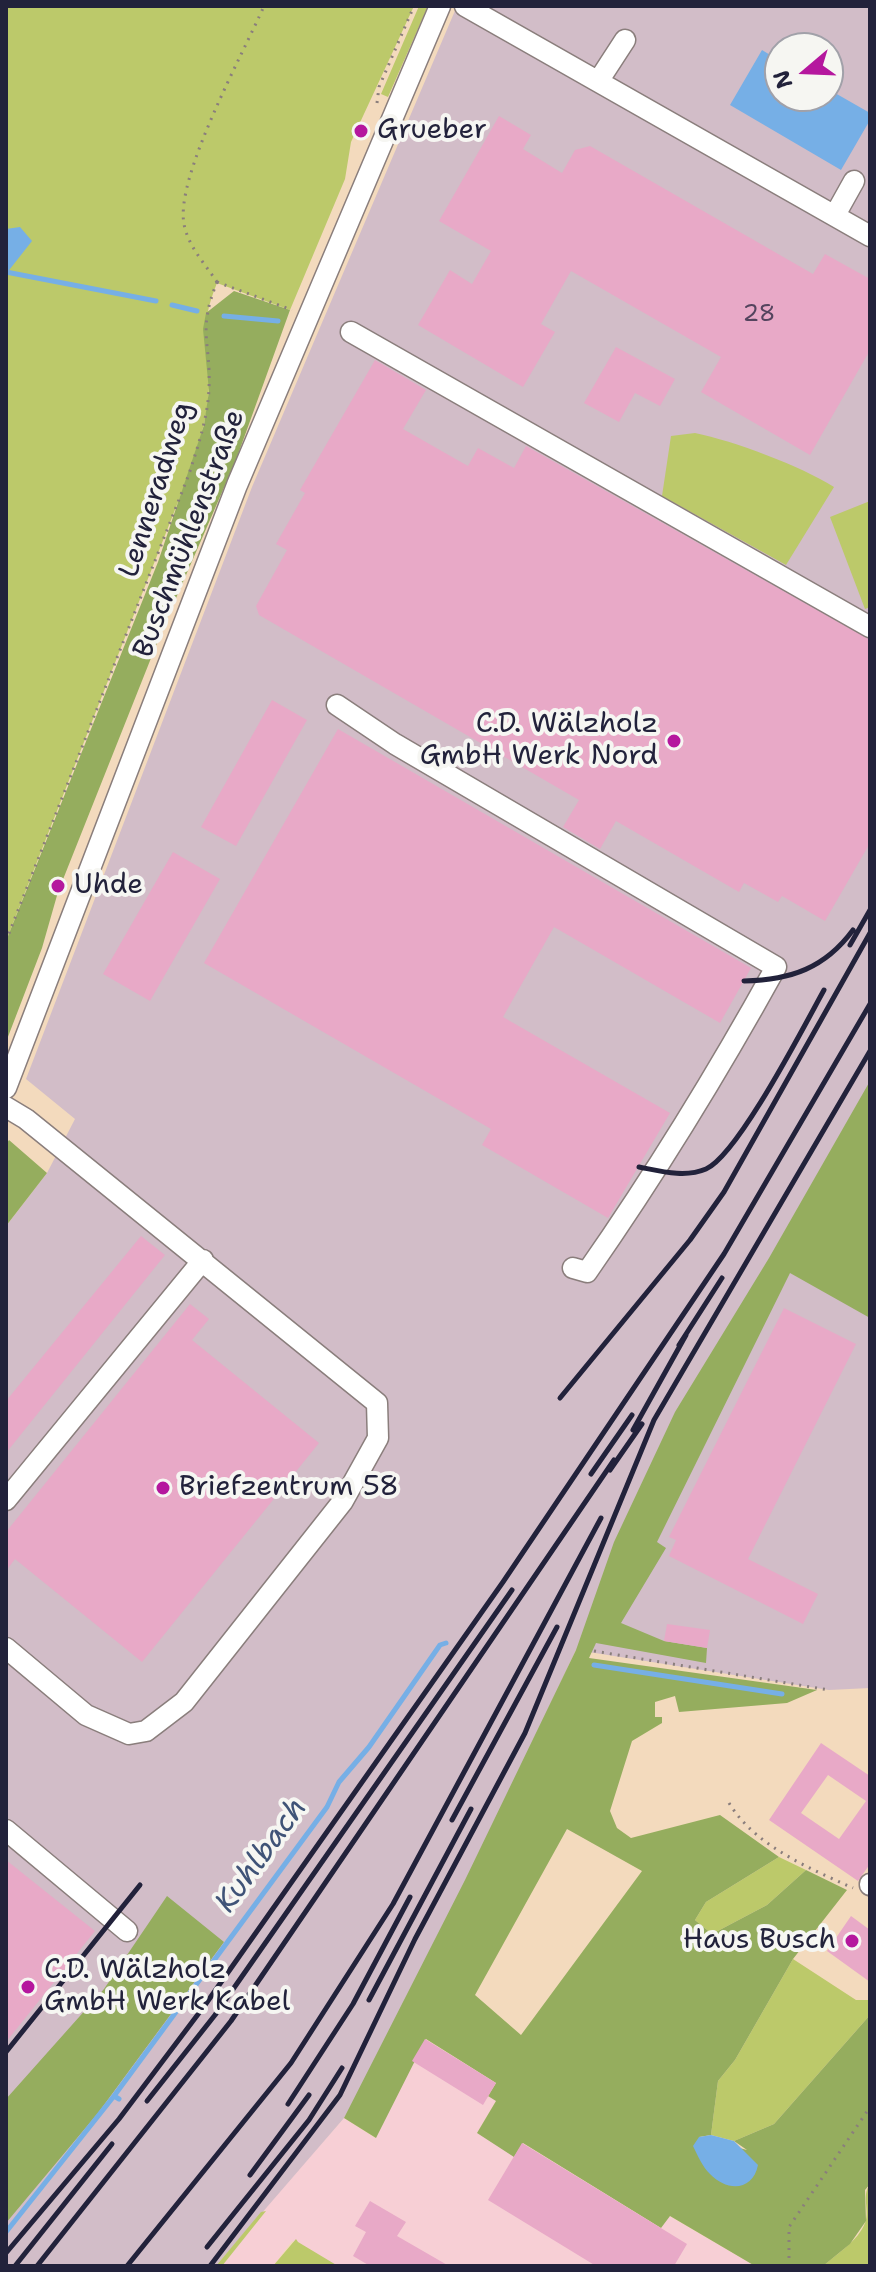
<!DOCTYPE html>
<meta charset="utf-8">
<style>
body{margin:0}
#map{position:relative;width:876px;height:2272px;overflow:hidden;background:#f3dabd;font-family:"Shantell Sans",sans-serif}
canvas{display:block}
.frame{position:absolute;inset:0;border:8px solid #22223b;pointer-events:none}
.north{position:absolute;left:764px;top:32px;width:80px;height:80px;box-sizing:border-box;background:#f6f6f2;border:2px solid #a1a1a9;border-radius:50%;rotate:251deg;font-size:22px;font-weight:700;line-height:32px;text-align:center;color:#22223b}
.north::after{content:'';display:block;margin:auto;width:28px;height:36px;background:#b5179e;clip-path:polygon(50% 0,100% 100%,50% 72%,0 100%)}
</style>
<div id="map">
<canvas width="876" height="2272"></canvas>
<div class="frame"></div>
<div class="north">N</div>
</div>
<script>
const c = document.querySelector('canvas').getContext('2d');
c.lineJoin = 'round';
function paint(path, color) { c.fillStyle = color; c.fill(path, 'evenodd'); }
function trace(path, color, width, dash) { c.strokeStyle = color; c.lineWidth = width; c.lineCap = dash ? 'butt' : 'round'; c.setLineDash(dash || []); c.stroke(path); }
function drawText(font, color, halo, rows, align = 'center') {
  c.font = font + ' "Shantell Sans",sans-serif'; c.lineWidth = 8; c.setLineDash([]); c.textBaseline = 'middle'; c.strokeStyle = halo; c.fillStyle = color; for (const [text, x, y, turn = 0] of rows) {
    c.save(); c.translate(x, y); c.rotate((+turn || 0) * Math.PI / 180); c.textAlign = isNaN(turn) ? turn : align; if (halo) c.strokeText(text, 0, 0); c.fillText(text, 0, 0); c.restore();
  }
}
paint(new Path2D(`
 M425,2039L496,2083V2101L477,2133L522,2143L661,2228L669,2216L755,2266H335L292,2241L273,2266H220L265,2207L344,2118L375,2138Z`), '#f7cfd5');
paint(new Path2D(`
 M457,6H870V1688L829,1690L576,1650L379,2069L344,2118L216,2266H6V1226L47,1173L75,1119L26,1079L252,487ZM780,48H828V96H780Z`), '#d2bdc8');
paint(new Path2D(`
 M6,6H414L351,142L345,179L290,310L217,283C197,332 211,341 209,388C208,418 198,446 189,474L6,941Z
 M419,6H428L388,97L381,94Z
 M695,433C734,441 801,466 834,487L786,565L662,496L671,436Z
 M870,501V607L865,609L830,517Z
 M779,1857L806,1870L767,1905L712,1934L695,1920L706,1902Z
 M793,1959L856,2000H870V2015L774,2124L734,2141L711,2135L718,2081L735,2060Z
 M870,2184V2266H823C837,2254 858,2241 865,2223C870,2210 861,2196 870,2184Z
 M266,2211L222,2266H216L261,2212Z
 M296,2239L298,2242L338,2266H273Z`), '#bcc96a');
paint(new Path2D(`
 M234,291L290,310L236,460L163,628L58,892L42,948L6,1042V941L158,562L204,425L209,391L203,329L206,313Z
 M870,1081V1318L790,1273L657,1542L666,1548L621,1623L664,1641L707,1648L706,1663L596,1643L589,1658L817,1690L787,1703L679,1712L675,1696L655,1702V1717H662V1723L632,1741L610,1811L617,1828L631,1838L720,1815L779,1857L706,1902L695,1920L712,1934L767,1905L806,1870L847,1890L793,1959L735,2060L718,2081L711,2135L699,2137L747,2150L734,2141L774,2124L870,2015V2184L865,2190L866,2221L850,2244L823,2266H755L670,2216L661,2228L523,2143L514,2157L477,2133L496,2101L488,2096L496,2083L426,2039L376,2138L344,2118L465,1880L576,1650L614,1542L675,1412L769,1258ZM567,1829L642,1871L521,2035L475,1995Z
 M9,1140L47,1173L6,1226V1144Z
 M167,1896L224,1942L98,2113L6,2223V2099L104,1989Z`), '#95ad5e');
paint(new Path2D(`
 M762,50L780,61V96H828V89L870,113V120L841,170L730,105Z
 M20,227L32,241L6,274V229Z
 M711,2135L734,2141L758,2165C753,2191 727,2192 710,2174C702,2166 698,2156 693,2146L699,2137Z`), '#76afe6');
trace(new Path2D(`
 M6,272L156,301
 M172,305L197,311
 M224,316L278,321
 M594,1665L782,1694
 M114,2096L327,1807L339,1782L369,1747L440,1645L446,1643
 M6,2232L114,2096L119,2099`), '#76afe6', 5);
paint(new Path2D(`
 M499,116L531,135L523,149L562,173L575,150L590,146L813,274L825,254L870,279V350L810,455L701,392L721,357L571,271L541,324L555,332L523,387L418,325L450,270L472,284L491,251L439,221Z
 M616,347L675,379L660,406L635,393L619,422L584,403Z
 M375,360L426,390L403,429L468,466L478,448L514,468L526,446L870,640V843L825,921L782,896L778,902L744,883L739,892L616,821L600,849L563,827L579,800L259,615L256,606L287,550L276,544L305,493L300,490Z
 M272,700L307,720L236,846L201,827Z
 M338,729L751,968L720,1023L554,927L503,1017L670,1113L608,1218L482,1145L491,1129L204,963Z
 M173,852L220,879L150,1001L103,974Z
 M141,1236L165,1255L6,1453V1401Z
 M190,1304L209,1319L192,1340L319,1443L142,1662L15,1559L6,1571V1532Z
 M784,1308L856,1344L748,1559L818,1594L803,1624L669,1556L676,1540L669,1537Z
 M667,1624L710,1630L707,1648L664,1641Z
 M821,1743L870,1776V1864L858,1881L769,1820ZM828,1775L866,1801L839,1839L801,1813Z
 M6,1860L95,1931L6,2042Z
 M851,1916L870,1930V1982L827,1951Z
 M425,2039L496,2083L483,2105L412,2061Z
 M522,2143L687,2244L674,2266H596L488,2200Z
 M370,2201L406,2222L397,2236L449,2266H370L353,2256L366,2232L355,2226Z`), '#e8a9c7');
const minor = new Path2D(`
 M465,6L870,236
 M599,80L625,40
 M835,215L854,181
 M351,332L870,627
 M337,705L395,744L776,967C718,1072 656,1173 587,1272L573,1268
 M6,1088L237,485L440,6
 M6,1107L26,1119L377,1403L378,1438L343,1501L184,1702L146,1731L129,1734L86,1715L6,1648
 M6,1500L203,1260
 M6,1830L127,1931
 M870,1884V1885`);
trace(minor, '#8a7e7c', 23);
trace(new Path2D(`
 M377,103L379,87L414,6
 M217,282C205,264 188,246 184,224C175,177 243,54 264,6
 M217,282L292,310
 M6,941L189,474C198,446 208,417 209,388C211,341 197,332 217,282
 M594,1651L829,1690
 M729,1803C755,1846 809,1868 853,1888
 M789,2266V2227L870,2107`), '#8a7e7c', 3, [2, 6]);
trace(minor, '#fff', 20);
trace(new Path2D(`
 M850,945L870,910
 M744,981C791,980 825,968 853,930
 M639,1167C660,1171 685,1178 706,1169C738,1155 804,1026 824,990
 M679,1345L722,1278
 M560,1398L690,1240L724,1192L870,933
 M633,1430L686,1335
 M610,1470L642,1424
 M591,1474L632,1415
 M452,1820L557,1627
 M369,2000L471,1809
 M6,2052L140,1885
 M147,2101L215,2015L512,1590
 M288,2104L353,2004L410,1897
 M250,2175L309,2095
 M207,2247L309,2120L342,2068
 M6,2253L119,2119L205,2005L503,1582L724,1254L870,1004
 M15,2266L112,2144
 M37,2266L231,2021L614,1460
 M127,2266L291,2063L393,1904L601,1518
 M210,2266L340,2095L415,1939L525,1733L654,1420L870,1051`), '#22223b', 5);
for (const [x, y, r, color] of [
 [361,131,8,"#b5179e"],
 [674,741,8,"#b5179e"],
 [58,886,8,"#b5179e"],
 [163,1488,8,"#b5179e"],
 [852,1941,8,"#b5179e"],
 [28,1987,8,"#b5179e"]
]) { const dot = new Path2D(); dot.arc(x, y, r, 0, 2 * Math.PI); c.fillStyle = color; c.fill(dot); trace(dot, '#f6f6f2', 3); }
drawText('24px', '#54445e', null, [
 ["28",759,315]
]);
drawText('28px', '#22223b', '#f6f6f2', [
 ["Grueber",377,131],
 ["C.D. Wälzholz",658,725,"right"],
 ["GmbH Werk Nord",658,757,"right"],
 ["Uhde",74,886],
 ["Briefzentrum 58",179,1488],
 ["Haus Busch",836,1941,"right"],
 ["C.D. Wälzholz",44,1971],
 ["GmbH Werk Kabel",44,2003]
], 'left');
drawText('28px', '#22223b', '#f6f6f2', [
 ["Lenneradweg",157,490,-72],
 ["Buschmühlenstraße",190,534,-69]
]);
drawText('italic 30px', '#3f5377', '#f6f6f2', [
 ["Kuhlbach",262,1856,-54]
]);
</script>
